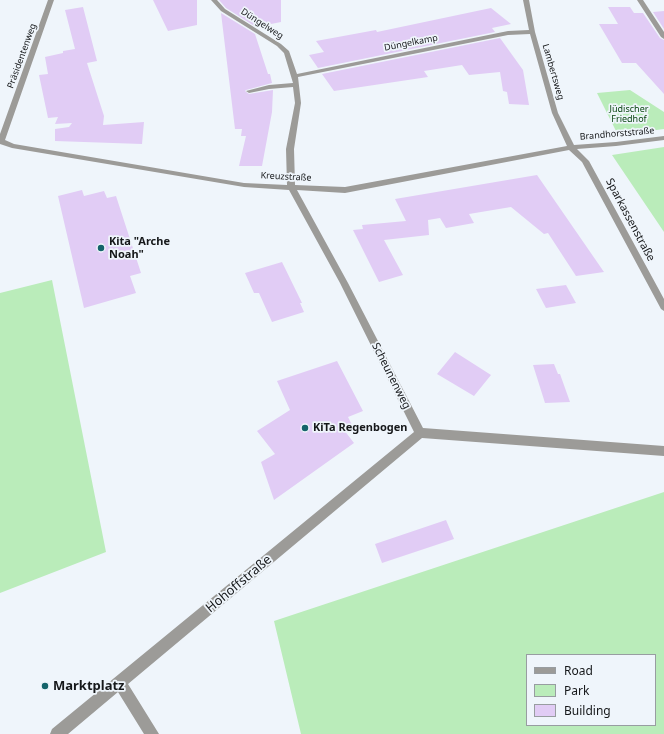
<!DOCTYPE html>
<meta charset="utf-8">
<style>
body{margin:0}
#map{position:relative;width:664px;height:734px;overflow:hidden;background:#eff5fb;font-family:"Noto Sans",sans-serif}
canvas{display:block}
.legend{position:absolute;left:526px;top:654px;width:130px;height:72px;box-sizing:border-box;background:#eff5fb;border:1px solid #989da1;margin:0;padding:5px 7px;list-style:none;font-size:12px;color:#16181a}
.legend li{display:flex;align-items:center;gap:8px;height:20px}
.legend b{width:20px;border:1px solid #989da1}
</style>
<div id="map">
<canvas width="664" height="734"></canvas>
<ul class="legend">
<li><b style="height:5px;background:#9c9b98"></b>Road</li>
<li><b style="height:11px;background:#baecba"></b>Park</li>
<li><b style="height:11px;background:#e1ccf5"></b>Building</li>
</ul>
</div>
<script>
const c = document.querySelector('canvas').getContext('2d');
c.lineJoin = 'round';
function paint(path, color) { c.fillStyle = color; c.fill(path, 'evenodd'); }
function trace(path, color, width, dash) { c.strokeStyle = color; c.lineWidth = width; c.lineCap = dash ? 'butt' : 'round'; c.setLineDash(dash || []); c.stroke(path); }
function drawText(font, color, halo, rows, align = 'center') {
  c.font = font + ' "Noto Sans",sans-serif'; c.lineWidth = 3.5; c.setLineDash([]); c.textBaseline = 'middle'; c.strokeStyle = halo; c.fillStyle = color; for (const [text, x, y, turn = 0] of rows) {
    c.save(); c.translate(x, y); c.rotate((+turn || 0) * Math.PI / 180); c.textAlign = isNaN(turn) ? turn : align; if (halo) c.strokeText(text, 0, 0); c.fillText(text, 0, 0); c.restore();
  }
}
paint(new Path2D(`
 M630,90L664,112V129L618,135L597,93Z
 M664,147V232L612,155Z
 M52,280L106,552L0,593V293Z
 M664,492V734H301L274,621ZM527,655H655V725H527Z`), '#baecba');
paint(new Path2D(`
 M153,0H197V25L168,31Z
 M219,0H281V22L256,27L226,8Z
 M83,7L97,61L87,63L104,116L103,125L144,122L142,144L55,141V129L69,127L72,123L55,124L58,117L48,118L39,75L48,74L45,57L63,53V51L75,49L65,10Z
 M608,7H630L634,13H643L660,38L664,40V94L636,63H622L599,24H618Z
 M491,8L511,24L492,28L495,32L318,68L309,55L324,52L316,41L376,30L377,32Z
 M664,11V29L653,12Z
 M221,13L255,34L268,74H270L272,83L246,90L245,91L249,94L273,90L272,112L262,166H239L246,136H241L242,129H235Z
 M500,38L523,70L529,105L509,104L507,92L503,91L500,72L469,75L462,65L424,71L428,77L334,91L322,74Z
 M537,175L604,272L576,276L548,233L544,234L511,207L469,214L474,223L446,228L440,218L428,220L429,235L384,240L403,275L379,282L353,230L363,229L362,225L406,221L395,199Z
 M82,190L84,196L104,191L107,198L116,196L141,273L130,276L136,293L84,308L58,196Z
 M282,262L302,303H300L304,312L272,322L259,293H254L245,273Z
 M566,285L576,303L546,308L536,289Z
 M455,352L491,375L474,396L437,374Z
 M337,361L363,411L348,417L352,425L344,430L354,443L274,500L261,462L275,454L257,431L290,410L277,381Z
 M554,364L558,374H560L570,402L545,403L533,365Z
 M446,520L454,539L382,563L375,544Z`), '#e1ccf5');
paint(new Path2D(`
 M48,0H54L5,140L14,144L244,183L287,185L286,149L295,103L293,87L269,89L249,93L246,91L269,85L293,83L284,53L277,46L221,11L211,0H217L225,9L281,44L289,51L297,74L508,31L529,30L523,0H529L535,32L558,113L574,145L616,142L664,136V140L616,146L577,149L589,161L664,299V311L661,309L582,162L569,150L345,193L297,190L348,283L423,428L664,446V456L422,438L128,684L159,734H144L118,692L68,734H50L52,729L414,432L340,283L289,190L244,187L12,148L0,144V134ZM530,34L552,113L567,146L345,187L295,185L294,149L301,103L298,77L508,35Z
 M637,0H643L664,32V39L661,37Z`), '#9c9b98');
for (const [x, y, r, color] of [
 [101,248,4,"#14636a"],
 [305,428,4,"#14636a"],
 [45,686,4,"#14636a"]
]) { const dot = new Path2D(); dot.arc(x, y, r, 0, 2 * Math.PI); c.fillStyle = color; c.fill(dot); trace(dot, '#eff5fb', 1.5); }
drawText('9px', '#16181a', '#eff5fb', [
 ["Düngelweg",262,24,33],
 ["Düngelkamp",411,43,-11],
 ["Präsidentenweg",22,56,-70],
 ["Lambertsweg",553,72,74],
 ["Brandhorststraße",617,134,-5],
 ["Kreuzstraße",286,177,3]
]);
drawText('9px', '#003f08', '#eff5fb', [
 ["Jüdischer",629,109],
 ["Friedhof",629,119]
]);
drawText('11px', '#16181a', '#eff5fb', [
 ["Sparkassenstraße",630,220,62],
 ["Scheunenweg",391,376,63]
]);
drawText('bold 11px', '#16181a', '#eff5fb', [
 ["Kita \"Arche",109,242],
 ["Noah\"",109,255],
 ["KiTa Regenbogen",313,428]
], 'left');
drawText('13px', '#16181a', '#eff5fb', [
 ["Hohoffstraße",239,584,-40]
]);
drawText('bold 13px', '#16181a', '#eff5fb', [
 ["Marktplatz",53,686]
], 'left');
</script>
